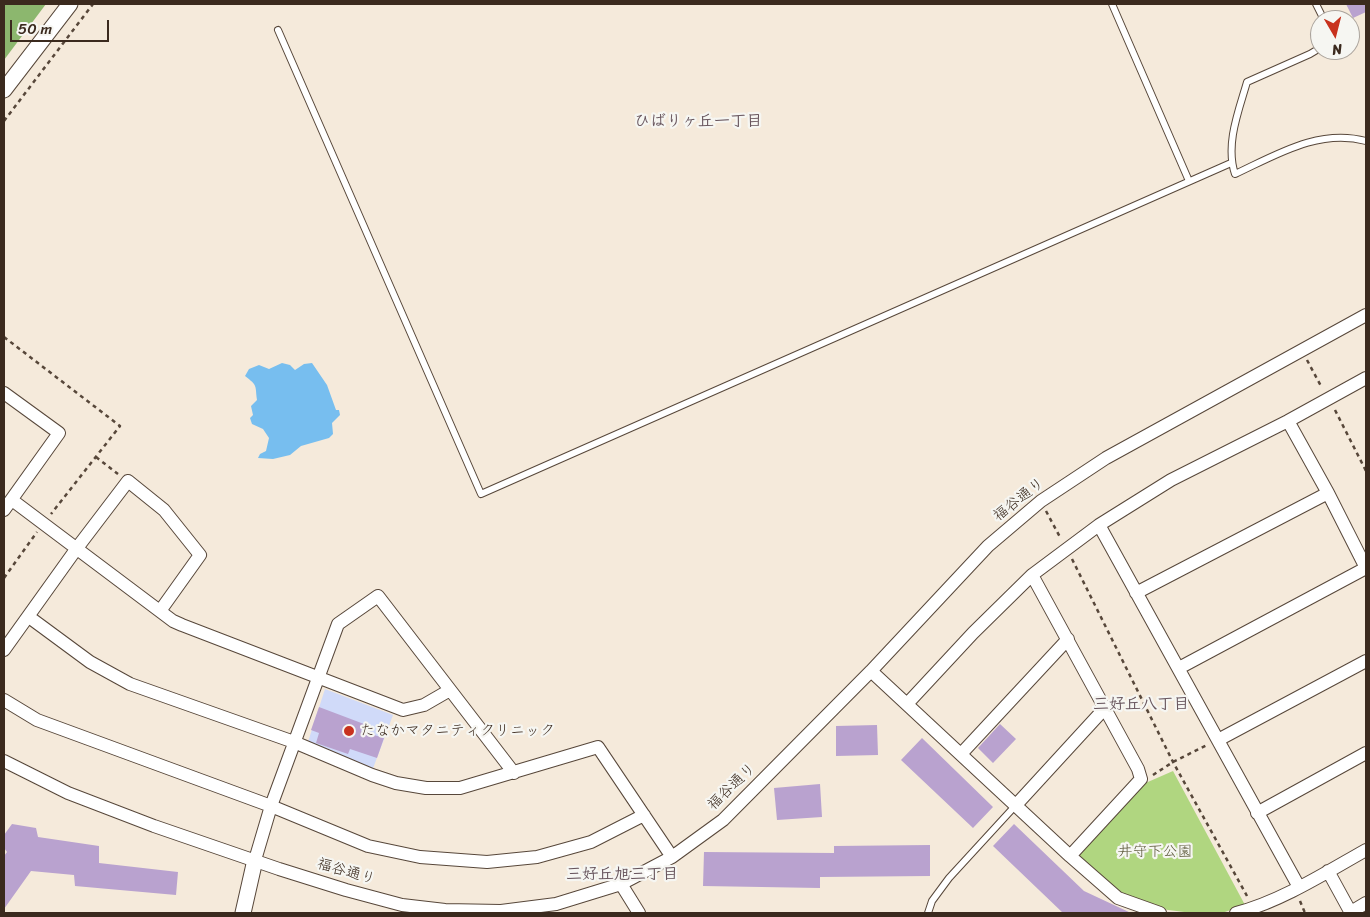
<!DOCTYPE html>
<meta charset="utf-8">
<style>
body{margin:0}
#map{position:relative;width:1370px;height:917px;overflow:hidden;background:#f5eadb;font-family:Sriracha,sans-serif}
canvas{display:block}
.frame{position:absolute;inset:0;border:5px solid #3b2a1e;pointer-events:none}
.north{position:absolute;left:1310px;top:10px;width:50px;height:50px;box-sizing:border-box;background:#f6f6f2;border:1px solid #aba49d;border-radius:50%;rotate:172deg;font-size:14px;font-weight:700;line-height:20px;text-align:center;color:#3b2a1e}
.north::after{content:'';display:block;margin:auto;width:18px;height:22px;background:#c8321e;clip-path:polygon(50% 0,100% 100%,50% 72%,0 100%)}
.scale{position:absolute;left:10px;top:20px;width:99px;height:22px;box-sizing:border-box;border:2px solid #3b2a1e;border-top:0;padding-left:6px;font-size:15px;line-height:18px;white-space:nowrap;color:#3b2a1e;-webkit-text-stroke:4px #f6f6f2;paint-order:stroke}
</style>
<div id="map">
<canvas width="1370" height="917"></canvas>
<div class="frame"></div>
<div class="north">N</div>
<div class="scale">50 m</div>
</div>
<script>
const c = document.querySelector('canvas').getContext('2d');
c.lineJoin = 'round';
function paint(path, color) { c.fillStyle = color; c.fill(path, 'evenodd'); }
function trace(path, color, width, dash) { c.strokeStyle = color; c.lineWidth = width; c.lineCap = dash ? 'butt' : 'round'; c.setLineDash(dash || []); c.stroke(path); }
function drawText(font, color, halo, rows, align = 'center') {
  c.font = font + ' Sriracha,"Klee One",sans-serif'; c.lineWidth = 4.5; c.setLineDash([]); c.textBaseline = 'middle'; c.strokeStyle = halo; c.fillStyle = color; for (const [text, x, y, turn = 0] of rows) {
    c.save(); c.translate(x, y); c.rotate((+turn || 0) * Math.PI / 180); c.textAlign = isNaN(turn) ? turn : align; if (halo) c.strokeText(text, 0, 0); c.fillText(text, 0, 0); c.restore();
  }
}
paint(new Path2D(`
 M325,689L393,715L372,771L306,748Z`), '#d0daf9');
paint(new Path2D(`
 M1173,771L1245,905L1222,913H1192L1153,908L1122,898L1072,861L1141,785Z`), '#b0d680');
paint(new Path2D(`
 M4,4H46L4,60Z`), '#8cb76e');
paint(new Path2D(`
 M282,363L290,365L295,370L304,364L312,363L327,385L336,410H339L340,415L332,423L333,434L329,438L301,446L290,455L273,459L258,458L260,454L266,451L269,438L263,429L252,424L250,418L253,415L251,406L257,400C255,385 258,386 245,376L249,369L259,365L269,369Z`), '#77beef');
paint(new Path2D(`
 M1346,4H1366V12L1353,18Z
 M319,707L364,724L361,731L384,738L377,758L350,749L348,754L316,743L319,733L311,730Z
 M1000,724L1016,739L993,763L978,748Z
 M877,725L878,755L836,756V726Z
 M922,738L993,807L973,828L901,760Z
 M820,784L822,817L777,820L774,788Z
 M12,824L36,828L38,837L99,846V863L178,872L176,895L75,886L74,875L31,871L4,909V856L7,852L4,848V835Z
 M1014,824L1084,891L1131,913H1063L993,846Z
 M930,845V876L820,877V888L703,886L704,852L834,853V846Z`), '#b9a2cf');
const service = new Path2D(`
 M1112,4L1189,181
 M1316,4L1324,20
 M278,30L481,494L1231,163
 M1320,48L1310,54L1247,82C1239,110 1225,144 1235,174C1276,155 1319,128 1366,141
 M928,913L932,901L949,878L1016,805`);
const minor = new Path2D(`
 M4,393L59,433L4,510
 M12,500L173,621L182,625L403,710L424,705L450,690
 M1099,525L1299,887
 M1032,575L1138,769L1141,779L1070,856
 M1136,593L1328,493
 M29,617L90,662L130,684L294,742L372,775L396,783L426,788H460L598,747L672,857
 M4,650L77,548L128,481L164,510L200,555L160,611
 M1179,668L1366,568L1328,493L1288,421
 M871,671L1070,856L1118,898L1160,913
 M4,700L37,720L271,806L368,846L420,857L487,862L537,857L591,842L644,815
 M907,704L973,633L1032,575L1099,525L1171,480L1288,421L1366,378
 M1218,740L1366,661
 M961,754L1068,639
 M4,761L68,793L154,826L279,869L346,890L402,905L445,910L501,911L556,904L621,884L672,857L723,820L871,671L988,546L1041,501L1106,458L1366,315
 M1016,805L1105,708
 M1257,813L1366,753
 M255,860L271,806L338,624L378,596L514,773
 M1328,871L1351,913
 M621,884L639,913
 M1351,912L1366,903
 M1236,913C1280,902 1327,872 1366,850`);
const tertiary = new Path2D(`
 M4,90L70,4
 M243,913L255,860`);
trace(service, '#57473a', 8);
trace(minor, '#57473a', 14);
trace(tertiary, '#57473a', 17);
trace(new Path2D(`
 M4,121L93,4
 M4,337L120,426L51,514
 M1307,360L1322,388
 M1335,410L1366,471
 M96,457L118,474
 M1046,511L1061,539
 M1072,559L1173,762L1247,896
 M4,578L37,532
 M1153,775L1173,762L1207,745
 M1300,901L1305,913`), '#57473a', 2.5, [4, 4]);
trace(service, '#fff', 6);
trace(minor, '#fff', 12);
trace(tertiary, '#fff', 15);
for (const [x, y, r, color] of [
 [349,731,6,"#c8321e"]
]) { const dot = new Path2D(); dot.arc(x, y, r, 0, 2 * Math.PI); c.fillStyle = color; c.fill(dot); trace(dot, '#f6f6f2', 2); }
drawText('15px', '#3b2a1e', '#f6f6f2', [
 ["福谷通り",1019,500,-38],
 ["福谷通り",732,787,-44],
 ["福谷通り",346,872,16]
]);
drawText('15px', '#3b2a1e', '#f6f6f2', [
 ["たなかマタニティクリニック",360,731]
], 'left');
drawText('15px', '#585536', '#f6f6f2', [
 ["井守下公園",1155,852]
]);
drawText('bold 16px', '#67545c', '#f6f6f2', [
 ["ひばりヶ丘一丁目",698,122],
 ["三好丘八丁目",1141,705],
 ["三好丘旭三丁目",622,875]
]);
</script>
